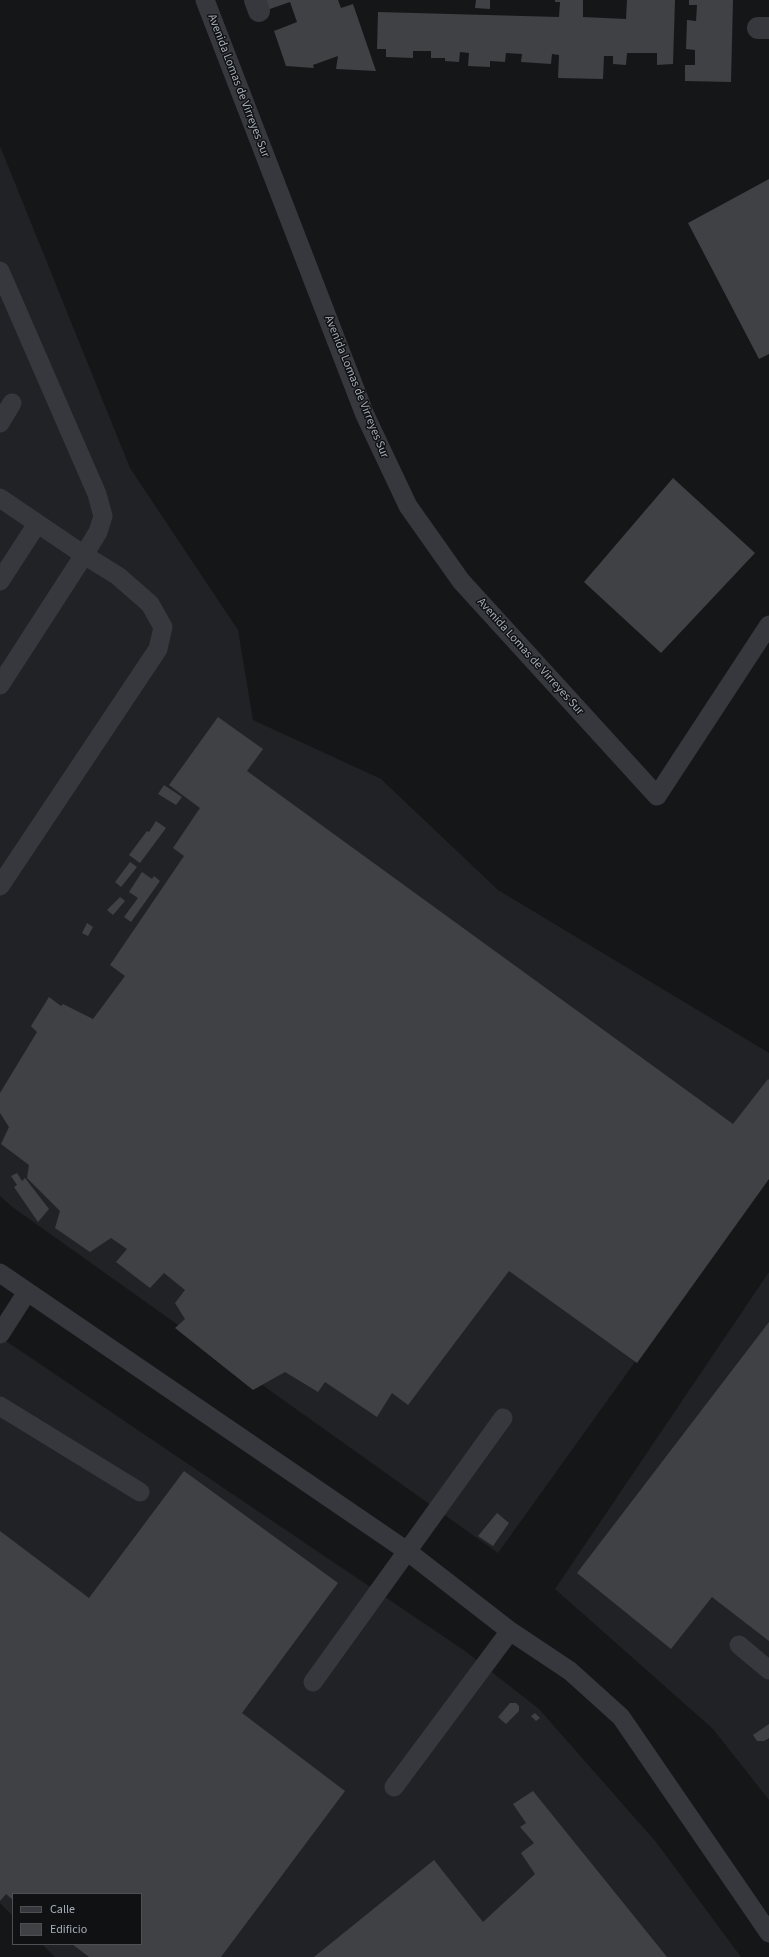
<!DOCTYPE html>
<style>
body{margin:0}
#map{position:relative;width:769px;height:1957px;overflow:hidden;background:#151618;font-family:"Source Sans 3",sans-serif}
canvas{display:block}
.legend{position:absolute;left:12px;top:1893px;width:130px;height:52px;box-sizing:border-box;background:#101113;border:1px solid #4c5055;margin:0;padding:5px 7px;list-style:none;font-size:12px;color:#a6aeb9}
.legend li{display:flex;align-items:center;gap:8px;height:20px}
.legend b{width:20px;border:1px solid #4c5055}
</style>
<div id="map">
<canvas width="769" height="1957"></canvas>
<ul class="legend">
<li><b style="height:5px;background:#36383d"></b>Calle</li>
<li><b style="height:11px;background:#3f4145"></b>Edificio</li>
</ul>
</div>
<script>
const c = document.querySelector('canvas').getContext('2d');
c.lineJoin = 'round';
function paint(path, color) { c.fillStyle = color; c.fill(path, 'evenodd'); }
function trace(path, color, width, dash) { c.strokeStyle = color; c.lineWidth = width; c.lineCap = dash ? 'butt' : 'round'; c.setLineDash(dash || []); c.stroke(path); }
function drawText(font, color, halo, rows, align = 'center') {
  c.font = font + ' "Source Sans 3",sans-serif'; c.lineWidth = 3; c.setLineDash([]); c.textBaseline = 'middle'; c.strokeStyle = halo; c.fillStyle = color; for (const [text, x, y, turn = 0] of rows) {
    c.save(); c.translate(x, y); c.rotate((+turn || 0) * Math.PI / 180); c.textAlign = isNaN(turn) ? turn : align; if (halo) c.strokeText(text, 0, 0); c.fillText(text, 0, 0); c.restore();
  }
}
paint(new Path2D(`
 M0,146L130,468L238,630L253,720L381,779L498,890L769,1053V1175L498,1553L11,1206L0,1196Z
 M769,1272V1800L713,1729L555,1589Z
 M0,1337L465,1651L539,1709L656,1842L741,1957H55L42,1944H141V1894H13V1916L0,1903Z`), '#212225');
paint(new Path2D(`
 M263,0H338L341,8L353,4L376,71L336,69L338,56L313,65L314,68L286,66L274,31L297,22L290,2L267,10Z
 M476,0H490V9L475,8Z
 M555,0H583V17L626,19L627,0H675L673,64L657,65V53H627L626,65L613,64V56H604L603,79L558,78L559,55L552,54L551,64L521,62L522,54L506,53L505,62L490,61V67L468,66L469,53L460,52L459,62L445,61V58H431V51H413V58L386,57V49H377L378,12L559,17L560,2H555Z
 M689,0H733L731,82L685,81V65H695V50L686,49L687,20L696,21L697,5H689Z
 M769,179V354L759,359L688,223Z
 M673,478L755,553L661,653L584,582Z
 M218,717L263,749L247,771L733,1124L768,1079L769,1080V1179L637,1363L509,1271L408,1405L392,1393L377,1417L325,1382L318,1392L285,1372L253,1390L175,1328L185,1319L175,1303L185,1290L164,1273L150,1288L116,1262L127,1249L111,1238L90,1252L55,1228L60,1211L27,1178L29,1165L1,1144L9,1127L0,1113V1093L37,1032L31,1026L49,997L61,1006L63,1004L93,1019L125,976L110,965L184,856L173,848L200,808L169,785Z
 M164,785L182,797L176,805L158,794Z
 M156,821L166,828L140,863L129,855L147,831L149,832Z
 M130,862L137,867L121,887L115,882Z
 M142,872L152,879L154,876L160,881L131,922L124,917L138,898L129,892Z
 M120,897L125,901L113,915L107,910Z
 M87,923L93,927L88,936L82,933Z
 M17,1173L22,1181L25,1178L49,1209L38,1222L14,1187L17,1185L11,1176Z
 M769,1322V1641L712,1597L671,1649L577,1573Z
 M184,1471L338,1583L242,1713L345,1791L221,1957H89L72,1944H141V1894H13V1900L6,1894L0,1901V1531L89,1598Z
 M497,1513L509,1523L493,1546L478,1536Z
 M510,1703H516L519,1706V1711L506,1724L498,1717Z
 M535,1713L540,1718L536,1721L531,1716Z
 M769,1724V1738L764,1741H757L753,1735Z
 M533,1791L667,1957H314L434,1860L483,1922L535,1874L521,1853L534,1843L520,1827L526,1823L513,1804Z`), '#3f4145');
trace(new Path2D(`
 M205,0L365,415L408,506L461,581L657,796L769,625
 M0,271L97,494L103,516L98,532L84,555L0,498
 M0,423L12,403
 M0,581L37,524
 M0,685L84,555L118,576L150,604L163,627L158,649L0,886
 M0,1273L407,1551L510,1631L570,1671L621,1717L769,1933
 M0,1334L27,1292
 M0,1406L140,1492
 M739,1645L769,1670
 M313,1682L503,1418
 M394,1787L510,1631`), '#36383d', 19);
trace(new Path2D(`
 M255,0L259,11
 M758,28H769`), '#36383d', 22);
drawText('12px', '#a6aeb9', '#101113', [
 ["Avenida Lomas de Virreyes Sur",238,86,69],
 ["Avenida Lomas de Virreyes Sur",356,387,68],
 ["Avenida Lomas de Virreyes Sur",530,657,48]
]);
</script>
